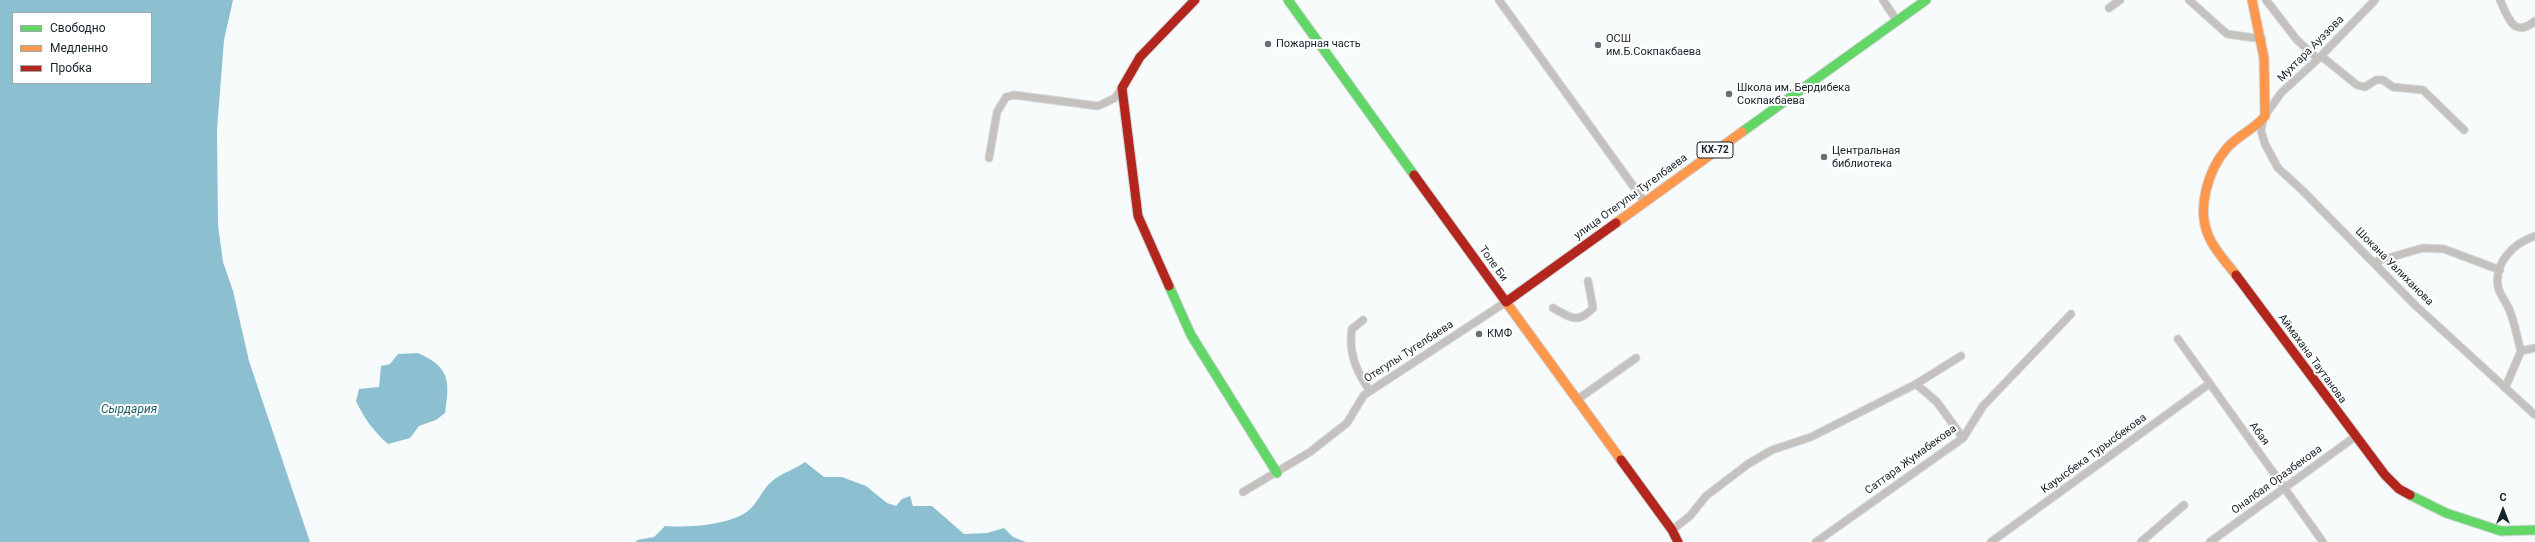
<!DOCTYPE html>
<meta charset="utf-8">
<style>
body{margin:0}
#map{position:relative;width:2535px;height:542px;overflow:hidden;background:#f7fbfc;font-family:Roboto,sans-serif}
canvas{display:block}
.legend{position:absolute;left:12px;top:12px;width:140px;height:72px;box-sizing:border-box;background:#fff;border:1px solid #a2a7a9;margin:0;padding:5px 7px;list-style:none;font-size:12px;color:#162328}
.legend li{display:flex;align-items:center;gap:8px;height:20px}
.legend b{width:20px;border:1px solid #a2a7a9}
.north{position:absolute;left:2483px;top:490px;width:40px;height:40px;-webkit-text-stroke:3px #fff;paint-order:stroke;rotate:0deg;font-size:11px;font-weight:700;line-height:16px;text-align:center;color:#162328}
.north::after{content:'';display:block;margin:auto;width:14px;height:18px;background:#162328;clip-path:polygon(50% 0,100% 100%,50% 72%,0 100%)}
</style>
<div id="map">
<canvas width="2535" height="542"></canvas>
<ul class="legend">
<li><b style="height:5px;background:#63d668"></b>Свободно</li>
<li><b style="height:5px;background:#ff974d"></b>Медленно</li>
<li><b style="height:5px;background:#b3261e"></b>Пробка</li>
</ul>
<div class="north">С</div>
</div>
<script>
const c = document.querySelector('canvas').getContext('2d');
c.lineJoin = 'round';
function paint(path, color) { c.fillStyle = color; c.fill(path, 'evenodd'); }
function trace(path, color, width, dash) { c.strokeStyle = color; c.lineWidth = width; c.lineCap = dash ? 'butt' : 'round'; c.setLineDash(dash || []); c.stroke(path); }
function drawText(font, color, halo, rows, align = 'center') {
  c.font = font + ' Roboto,sans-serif'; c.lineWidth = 4; c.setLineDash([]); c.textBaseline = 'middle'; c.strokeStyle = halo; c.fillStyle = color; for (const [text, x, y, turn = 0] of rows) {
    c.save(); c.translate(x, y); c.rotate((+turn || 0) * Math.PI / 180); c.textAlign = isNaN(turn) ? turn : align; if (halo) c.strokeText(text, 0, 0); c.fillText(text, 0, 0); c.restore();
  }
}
paint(new Path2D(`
 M0,0H233L224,40L217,130L218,225L223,262L233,291L249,361L310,542H0ZM13,13H151V83H13Z
 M418,353C450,367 450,381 445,413L436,420L419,426L410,438L388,444C374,432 364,418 356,401L359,389L379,387L381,366L390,364L398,354Z
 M805,462L824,477H842L866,486L887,503L896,506L902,499L910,496L913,506H932L964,534L987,533L1004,528L1013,537L1026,542H636L637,540L654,537L665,526C687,528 730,525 748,511C757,504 762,490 771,482C781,473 794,470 805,462Z`), '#8cc0d0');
const street = new Path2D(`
 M1499,0L1644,201
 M1883,0L1897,21
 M2189,0L2227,34L2262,39
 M2266,0L2297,40L2318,59
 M2500,0C2508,17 2513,39 2535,21
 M2109,8L2120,0
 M2321,56L2357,85L2365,87L2376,80H2383L2393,87L2423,90L2464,130
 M2266,114L2281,93L2318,59L2375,0
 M2263,119L2261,131L2265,144L2278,168L2303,191L2416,306L2535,415
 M989,158L997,112L1006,97L1014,95L1098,106L1115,98L1122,88
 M2374,262L2423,248L2444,249L2500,270
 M1553,308C1570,317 1577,325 1593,308L1588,281
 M1363,320L1352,329C1348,351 1357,373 1370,391
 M2178,339L2323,542
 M2521,351C2517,338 2515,323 2509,309C2506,302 2500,295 2498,287C2494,262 2514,243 2535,236
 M1916,384L1937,402L1963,438
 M2505,388L2521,351L2535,348
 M1578,399L1636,358
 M1243,492L1310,452L1347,423L1364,395L1506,302
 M1672,530L1690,516L1706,496L1748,464L1772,450L1811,437L1916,384L1961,356
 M1816,542L1963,438L1983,406L2071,314
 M1991,542L2209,384
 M2141,542L2184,505
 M2210,542L2356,436`);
const fast = new Path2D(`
 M1288,0L1414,175
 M1742,132L1926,0
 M1169,286L1191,335L1277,473
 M2410,495L2446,513L2501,531L2535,530`);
const slow = new Path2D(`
 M1616,223L1742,132
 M2236,275C2227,263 2215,251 2209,237C2196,209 2208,170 2227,148C2238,135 2255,129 2265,116L2264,58L2252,0
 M1506,302L1621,460`);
const jam = new Path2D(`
 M1414,175L1506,302L1616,223
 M2236,275L2385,475L2399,489L2410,495
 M1169,286L1138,216L1122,88L1140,57L1195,0
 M1621,460L1672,530L1678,542`);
trace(street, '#d4d8d9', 9);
trace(fast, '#d4d8d9', 11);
trace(slow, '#d4d8d9', 11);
trace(jam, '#d4d8d9', 11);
trace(street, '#c4c1bf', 7);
trace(fast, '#63d668', 9);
trace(slow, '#ff974d', 9);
trace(jam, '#b3261e', 9);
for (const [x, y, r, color] of [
 [1268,44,4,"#656f72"],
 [1598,45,4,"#656f72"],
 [1729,94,4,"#656f72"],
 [1824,157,4,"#656f72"],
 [1479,334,4,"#656f72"]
]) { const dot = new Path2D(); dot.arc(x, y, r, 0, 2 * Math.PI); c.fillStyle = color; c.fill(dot); trace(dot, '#fff', 1.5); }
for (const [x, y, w] of [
 [1715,150,36]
]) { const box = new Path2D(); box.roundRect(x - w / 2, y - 8, w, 16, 3); c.fillStyle = '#fff'; c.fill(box); trace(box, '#162328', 1); }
drawText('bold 10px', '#162328', null, [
 ["КХ-72",1715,150]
]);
drawText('11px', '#162328', '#fff', [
 ["ОСШ",1606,39],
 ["им.Б.Сокпакбаева",1606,52],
 ["Пожарная часть",1276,44],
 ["Школа им. Бердибека",1737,88],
 ["Сокпакбаева",1737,101],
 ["Центральная",1832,151],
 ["библиотека",1832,164],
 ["КМФ",1487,334]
], 'left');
drawText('11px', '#162328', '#fff', [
 ["Мухтара Ауэзова",2311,49,-45],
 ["улица Отегулы Тугелбаева",1631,197,-36],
 ["Толе Би",1493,264,54],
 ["Шокана Уалиханова",2394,267,45],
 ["Отегулы Тугелбаева",1409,352,-33],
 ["Аймахана Таутанова",2312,359,54],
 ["Абая",2259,434,53],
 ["Кауысбека Турысбекова",2094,454,-36],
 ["Саттара Жумабекова",1911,460,-36],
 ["Оналбая Оразбекова",2277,480,-36]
]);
drawText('italic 12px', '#245e6f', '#fff', [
 ["Сырдария",129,410]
]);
</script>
